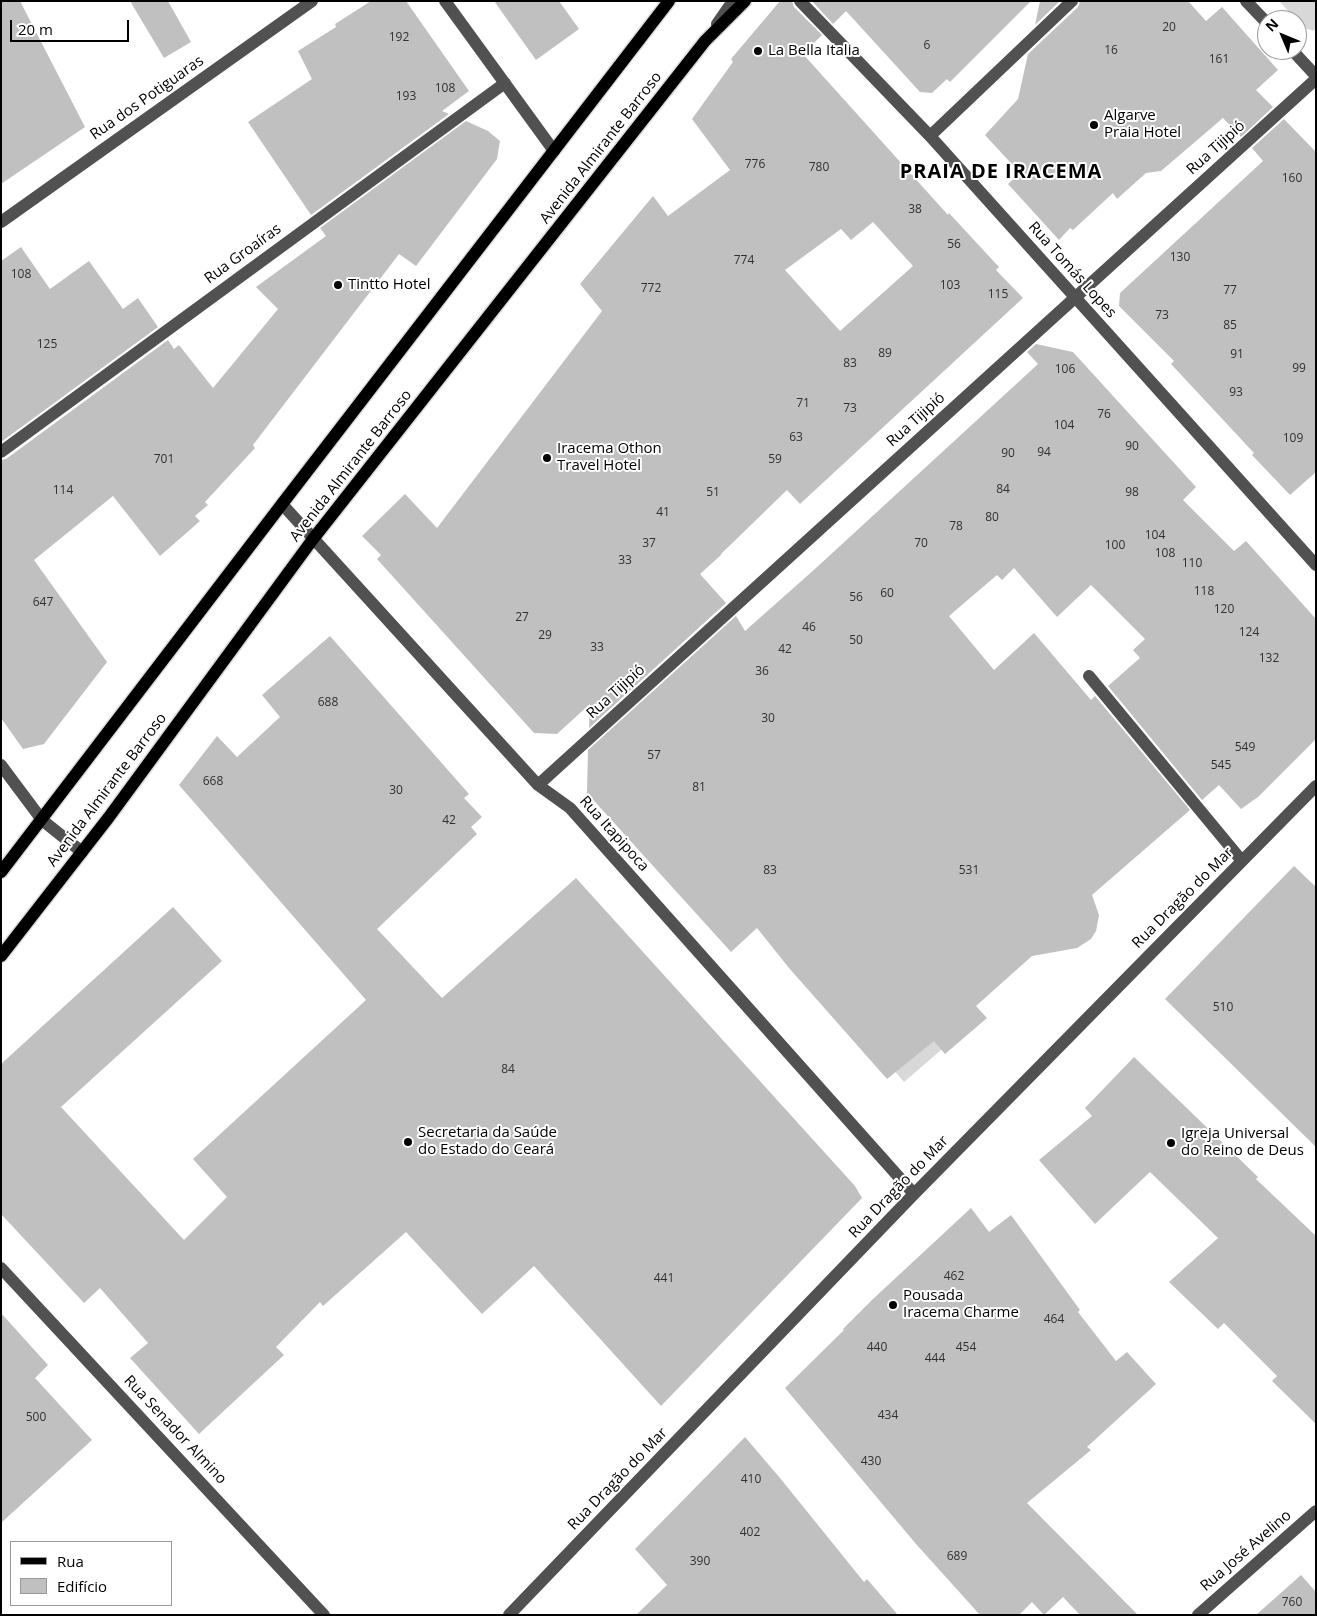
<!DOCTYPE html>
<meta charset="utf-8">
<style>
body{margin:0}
#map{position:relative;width:1317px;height:1616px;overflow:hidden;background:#fff;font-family:"Open Sans",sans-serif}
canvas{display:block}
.frame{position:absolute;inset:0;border:2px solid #000;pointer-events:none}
.legend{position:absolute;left:10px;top:1541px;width:162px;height:65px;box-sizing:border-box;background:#fff;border:1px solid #999;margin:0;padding:6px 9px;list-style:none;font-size:15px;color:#000}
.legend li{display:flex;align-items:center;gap:10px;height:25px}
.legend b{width:25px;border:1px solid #999}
.north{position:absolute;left:1257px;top:10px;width:50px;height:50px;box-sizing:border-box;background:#fff;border:1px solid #999;border-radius:50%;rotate:315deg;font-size:14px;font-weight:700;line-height:20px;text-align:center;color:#000}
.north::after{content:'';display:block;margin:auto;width:18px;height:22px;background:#000;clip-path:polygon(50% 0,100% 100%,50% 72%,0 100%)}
.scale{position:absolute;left:10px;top:20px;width:119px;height:22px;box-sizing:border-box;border:2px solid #000;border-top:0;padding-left:6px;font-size:15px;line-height:18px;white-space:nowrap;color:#000;-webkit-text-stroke:4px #fff;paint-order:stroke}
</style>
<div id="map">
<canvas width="1317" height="1616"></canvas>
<div class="frame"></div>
<ul class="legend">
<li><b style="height:6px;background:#000"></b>Rua</li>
<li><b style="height:14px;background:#c0c0c0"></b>Edifício</li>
</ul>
<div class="north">N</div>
<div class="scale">20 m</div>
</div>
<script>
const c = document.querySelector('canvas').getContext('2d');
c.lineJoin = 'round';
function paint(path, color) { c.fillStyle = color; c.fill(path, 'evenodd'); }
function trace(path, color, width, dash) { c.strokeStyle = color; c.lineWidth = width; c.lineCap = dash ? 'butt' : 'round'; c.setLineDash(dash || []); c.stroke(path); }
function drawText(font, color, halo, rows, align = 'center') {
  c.font = font + ' "Open Sans",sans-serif'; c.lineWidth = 4; c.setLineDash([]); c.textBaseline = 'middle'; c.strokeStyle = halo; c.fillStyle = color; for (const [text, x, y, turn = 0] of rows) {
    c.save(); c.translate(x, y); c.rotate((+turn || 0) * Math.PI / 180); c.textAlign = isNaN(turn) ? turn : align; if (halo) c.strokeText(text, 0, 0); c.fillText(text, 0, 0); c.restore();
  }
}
paint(new Path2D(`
 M1279,1H1316V28L1313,31L1303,27Z
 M970,1025L904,1082L880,1054Z`), '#d8d8d8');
paint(new Path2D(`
 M1,1H20L85,127L1,184Z
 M130,1H168L191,42L164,58Z
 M371,1H406L469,91L442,111L449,114L311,215L248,122L312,79L298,51L336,27L335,24Z
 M494,1H559L579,29L536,60Z
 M780,1H792L794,7L822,35L803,54L948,215L949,213L999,267L996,270L1023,298L800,504L787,490L721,554V555L700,574L726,603L589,728L590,704L557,734L534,733L377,559L381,555L362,536L405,494L437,528L602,311L580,284L653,196L668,216L730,170L692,119L733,62L731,59ZM873,222L913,266L840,331L785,270L841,229L851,240Z
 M812,1H1031L950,82L947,79L932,93L920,92L846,11L833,24Z
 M1040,1H1060L1035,25Z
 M1080,1H1188L1206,21L1222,7L1278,70L1256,90L1273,107L1241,137L1223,118L1161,171L1146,173L1117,199L1113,193L1073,230L1070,228L1059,240L1008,184L1020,173L985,135L1018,99L1028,54L1078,7Z
 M1284,119L1316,152V472L1290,495L1252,455L1254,453L1171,364L1174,361L1119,306L1120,293L1263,161L1252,148Z
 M466,121L488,131L500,141L497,159L416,266L399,254L253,445L255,448L205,502L208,505L195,516L200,521L160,556L113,496L34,560L107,662L44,744L23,749L1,718V460L6,459L168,340L174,349L179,345L213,388L278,309L256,287L326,236L320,228Z
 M21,247L50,289L89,261L123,309L138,298L158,327L1,442V261Z
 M1036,344L1073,352L1196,487L1183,500L1234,551L1246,541L1316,619V739L1258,797L1241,809L1219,785L1202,800L1108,686L1140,658L1133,650L1145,639L1091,585L1057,617L1014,568L1002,580L997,575L949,616L994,670L1034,633L1091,700L1095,696L1190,810L1092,895L1099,915L1096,931L1091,939L1077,948L1032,956L976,1006L987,1018L945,1054L934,1041L887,1079L789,968L757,928L731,952L587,793L588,750L736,616L745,631L816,568L1038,364L1027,352Z
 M330,636L469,794L464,798L482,817L471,827L477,834L377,929L442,998L576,878L855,1186L862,1198L661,1406L534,1266L482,1314L406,1232L323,1306L320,1302L276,1347L284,1355L199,1434L130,1358L148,1343L100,1288L84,1303L1,1214V1064L173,907L222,961L61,1107L184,1240L227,1197L193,1159L366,1000L179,785L217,736L237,757L280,717L262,695Z
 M1294,866L1316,887V1147L1165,999Z
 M1134,1057L1258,1177L1256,1179L1316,1236V1424L1272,1381L1277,1376L1224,1323L1218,1329L1169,1282L1218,1238L1150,1172L1095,1224L1039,1160L1092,1116L1085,1108Z
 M971,1208L989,1232L1011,1215L1080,1310L1078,1312L1116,1361L1127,1352L1156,1384L1087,1447L1091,1450L1027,1503L1138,1615H1080L1063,1597L1044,1615L1032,1602L1019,1615H980L916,1544L785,1388L844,1330L843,1329L873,1299Z
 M1,1313L48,1365L35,1378L92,1440L1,1523Z
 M745,1437L780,1478L864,1582L867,1579L898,1615H636L667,1585L635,1549Z
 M1301,1575L1316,1592V1615H1256Z`), '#c0c0c0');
const major = new Path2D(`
 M1,872L282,504L669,1
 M1,956L109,817L313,539L705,41L745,1`);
trace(major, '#dbdbdb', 15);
trace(new Path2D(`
 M445,1L554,151
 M800,1L930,136L1316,565
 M1246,1L1267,23
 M717,24L733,1
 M1292,50L1316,76
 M930,136L1072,1
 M1,222L312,1
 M1,452L505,83
 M282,504L538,785L570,808L914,1194
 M1089,676L1242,861
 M1,765L42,820L82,852
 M538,785L1316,79
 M1,1268L324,1615
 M509,1615L914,1194L1316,786
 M1198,1615L1316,1511`), '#515151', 12);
trace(major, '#000', 12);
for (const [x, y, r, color] of [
 [758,51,5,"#000"],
 [1094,125,5,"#000"],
 [338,285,5,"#000"],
 [547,458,5,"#000"],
 [408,1142,5,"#000"],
 [1171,1143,5,"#000"],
 [893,1305,5,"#000"]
]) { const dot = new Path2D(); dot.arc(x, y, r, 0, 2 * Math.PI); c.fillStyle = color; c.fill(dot); trace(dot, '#fff', 2); }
drawText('12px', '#303030', null, [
 ["20",1169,28],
 ["192",399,38],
 ["6",927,46],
 ["16",1111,51],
 ["161",1219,60],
 ["108",445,89],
 ["193",406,97],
 ["776",755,165],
 ["780",819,168],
 ["160",1292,179],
 ["38",915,210],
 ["56",954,245],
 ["130",1180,258],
 ["774",744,261],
 ["108",21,275],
 ["103",950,286],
 ["772",651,289],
 ["77",1230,291],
 ["115",998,295],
 ["73",1162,316],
 ["85",1230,326],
 ["125",47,345],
 ["89",885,354],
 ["91",1237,355],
 ["83",850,364],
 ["99",1299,369],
 ["106",1065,370],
 ["93",1236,393],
 ["71",803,404],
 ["73",850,409],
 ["76",1104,415],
 ["104",1064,426],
 ["63",796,438],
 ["109",1293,439],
 ["90",1132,447],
 ["94",1044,453],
 ["90",1008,454],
 ["701",164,460],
 ["59",775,460],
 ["84",1003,490],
 ["114",63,491],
 ["51",713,493],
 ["98",1132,493],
 ["41",663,513],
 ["80",992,518],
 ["78",956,527],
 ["104",1155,536],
 ["37",649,544],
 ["70",921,544],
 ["100",1115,546],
 ["108",1165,554],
 ["33",625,561],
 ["110",1192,564],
 ["118",1204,592],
 ["60",887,594],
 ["56",856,598],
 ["647",43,603],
 ["120",1224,610],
 ["27",522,618],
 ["46",809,628],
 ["124",1249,633],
 ["29",545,636],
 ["50",856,641],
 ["33",597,648],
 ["42",785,650],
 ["132",1269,659],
 ["36",762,672],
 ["688",328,703],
 ["30",768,719],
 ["549",1245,748],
 ["57",654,756],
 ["545",1221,766],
 ["668",213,782],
 ["81",699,788],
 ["30",396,791],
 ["42",449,821],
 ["83",770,871],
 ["531",969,871],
 ["510",1223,1008],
 ["84",508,1070],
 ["462",954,1277],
 ["441",664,1279],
 ["464",1054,1320],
 ["440",877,1348],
 ["454",966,1348],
 ["444",935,1359],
 ["434",888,1416],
 ["500",36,1418],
 ["430",871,1462],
 ["410",751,1480],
 ["402",750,1533],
 ["689",957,1557],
 ["390",700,1562],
 ["760",1292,1603]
]);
drawText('15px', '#000', '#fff', [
 ["La Bella Italia",768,51],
 ["Algarve",1104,116],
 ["Praia Hotel",1104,133],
 ["Tintto Hotel",348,285],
 ["Iracema Othon",557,449],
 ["Travel Hotel",557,466],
 ["Secretaria da Saúde",418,1133],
 ["do Estado do Ceará",418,1150],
 ["Igreja Universal",1181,1134],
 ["do Reino de Deus",1181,1151],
 ["Pousada",903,1296],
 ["Iracema Charme",903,1313]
], 'left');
drawText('15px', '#000', '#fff', [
 ["Rua dos Potiguaras",147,98,-35],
 ["Avenida Almirante Barroso",601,148,-52],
 ["Rua Tijipió",1216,148,-42],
 ["Rua Groaíras",243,254,-36],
 ["Rua Tomás Lopes",1072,270,48],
 ["Rua Tijipió",916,420,-42],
 ["Avenida Almirante Barroso",351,466,-52],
 ["Rua Tijipió",616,692,-42],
 ["Avenida Almirante Barroso",107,790,-53],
 ["Rua Itapipoca",614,834,48],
 ["Rua Dragão do Mar",1183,898,-45],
 ["Rua Dragão do Mar",899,1187,-46],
 ["Rua Senador Almino",175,1430,47],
 ["Rua Dragão do Mar",618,1479,-46],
 ["Rua José Avelino",1246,1551,-41]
]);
c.letterSpacing = '1px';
drawText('bold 20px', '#000', '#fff', [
 ["PRAIA DE IRACEMA",1001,172]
]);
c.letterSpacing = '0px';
</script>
